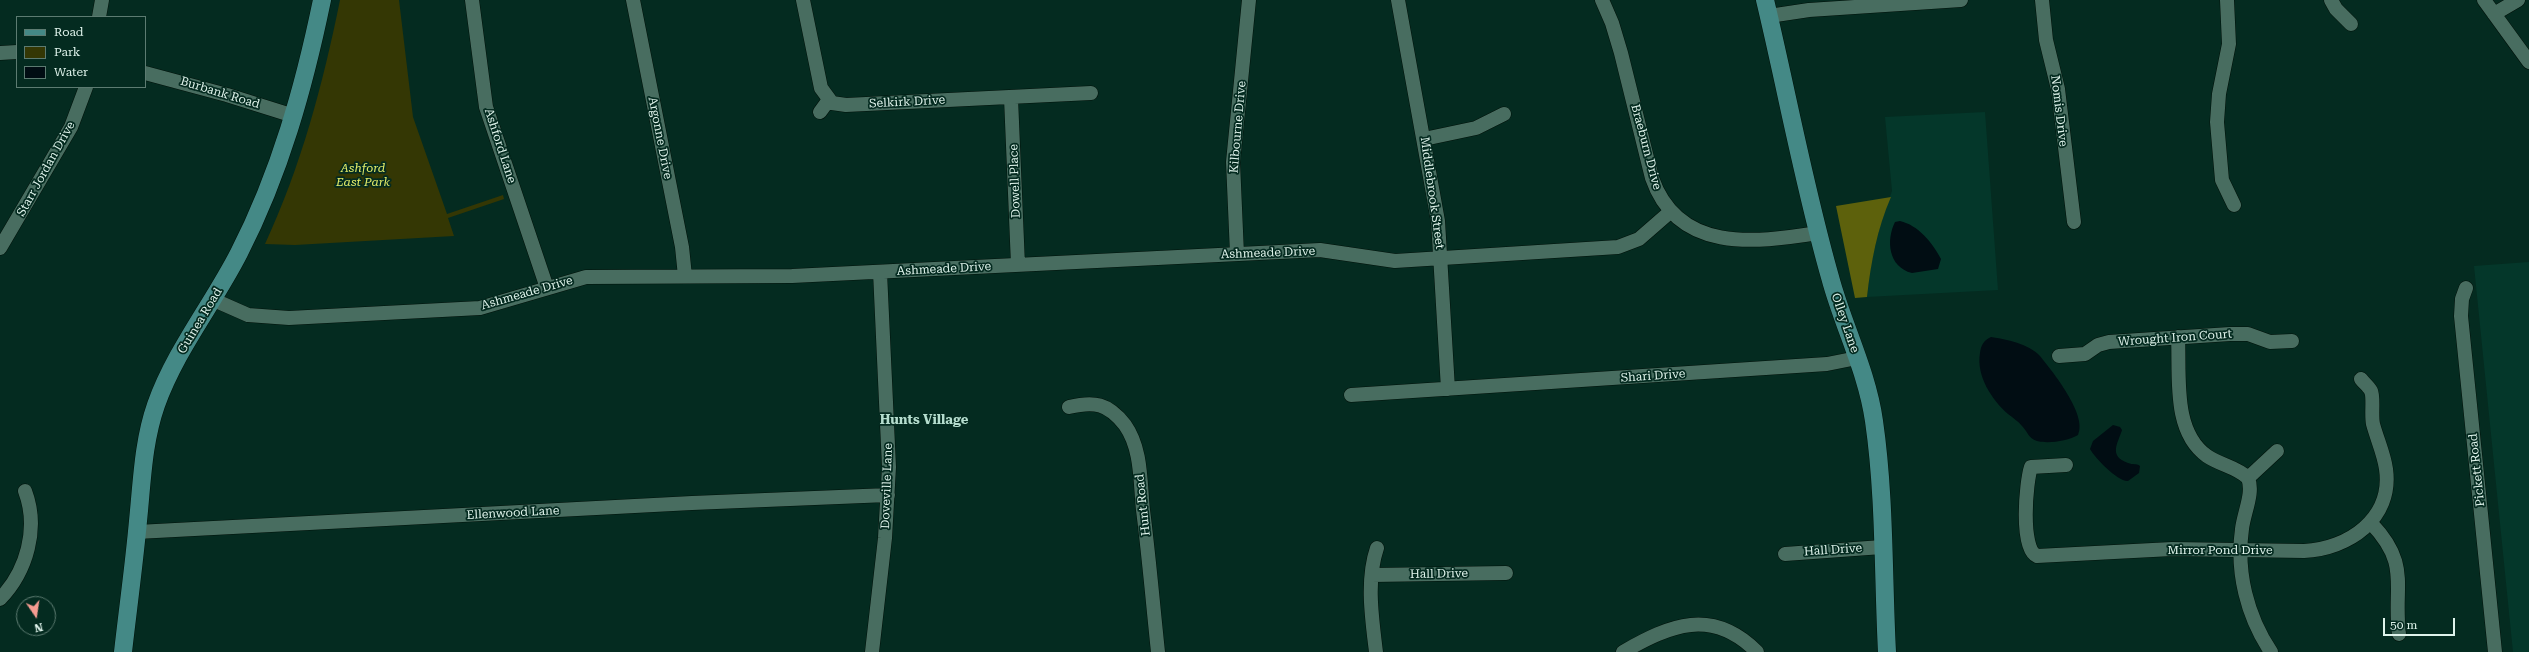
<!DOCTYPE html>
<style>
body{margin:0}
#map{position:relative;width:2529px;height:652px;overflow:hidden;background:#042b20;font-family:"Roboto Serif",serif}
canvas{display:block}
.legend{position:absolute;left:16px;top:16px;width:130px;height:72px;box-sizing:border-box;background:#042b20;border:1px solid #5c7b71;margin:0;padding:5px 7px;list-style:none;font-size:12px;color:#dff3eb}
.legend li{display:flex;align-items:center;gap:8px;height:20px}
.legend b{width:20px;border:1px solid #5c7b71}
.north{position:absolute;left:16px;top:596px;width:40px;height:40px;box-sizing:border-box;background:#042b20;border:1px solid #5c7b71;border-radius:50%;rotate:167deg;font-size:11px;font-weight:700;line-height:16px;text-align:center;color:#dff3eb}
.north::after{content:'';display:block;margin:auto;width:14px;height:18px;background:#f59c91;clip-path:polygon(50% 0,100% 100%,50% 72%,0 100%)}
.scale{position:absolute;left:2383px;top:618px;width:72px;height:18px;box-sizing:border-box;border:2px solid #dff3eb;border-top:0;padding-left:5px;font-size:12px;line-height:14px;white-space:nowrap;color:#dff3eb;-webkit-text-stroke:3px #042b20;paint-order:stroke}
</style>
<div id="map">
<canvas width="2529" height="652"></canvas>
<ul class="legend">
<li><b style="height:5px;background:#448986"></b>Road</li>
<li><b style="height:11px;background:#343704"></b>Park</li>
<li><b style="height:11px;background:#010d13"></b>Water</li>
</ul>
<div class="north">N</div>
<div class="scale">50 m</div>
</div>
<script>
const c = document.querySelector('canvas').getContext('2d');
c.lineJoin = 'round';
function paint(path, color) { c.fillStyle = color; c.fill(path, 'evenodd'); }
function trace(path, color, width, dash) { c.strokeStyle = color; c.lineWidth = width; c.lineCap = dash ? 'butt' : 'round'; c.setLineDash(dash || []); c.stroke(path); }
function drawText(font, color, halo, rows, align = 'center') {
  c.font = font + ' "Roboto Serif",serif'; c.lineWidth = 3.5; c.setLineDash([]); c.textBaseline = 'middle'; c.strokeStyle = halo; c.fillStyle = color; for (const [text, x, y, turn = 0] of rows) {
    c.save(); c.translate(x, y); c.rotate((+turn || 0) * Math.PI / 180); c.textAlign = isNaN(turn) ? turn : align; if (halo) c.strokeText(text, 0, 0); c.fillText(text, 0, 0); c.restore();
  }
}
paint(new Path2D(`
 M1985,112L1998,290L1867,297L1871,263L1881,222L1892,191L1885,117Z
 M2529,262V652H2513L2474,266Z`), '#04372a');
paint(new Path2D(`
 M340,0H399L413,117L447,214L503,195L504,199L448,218L454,236L295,245L265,244C301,167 323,84 340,0Z`), '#343704');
paint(new Path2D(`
 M1891,197C1877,229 1871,262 1867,297L1855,298L1836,206Z`), '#5d610c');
paint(new Path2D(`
 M1900,221C1918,225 1933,243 1941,259L1938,269L1912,273C1888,267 1886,240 1895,222Z
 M1991,337C2006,339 2029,344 2040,356C2052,371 2088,415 2078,435C2068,441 2048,444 2037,441C2028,438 2028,432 2022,426C2018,421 2013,418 2008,414C1992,400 1976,376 1980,353C1981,345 1984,340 1991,337Z
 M2113,425L2120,427L2122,430C2118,443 2108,456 2128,463C2133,465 2136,463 2140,466L2139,473L2128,481C2118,482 2095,458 2090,449L2093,441Z`), '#010d13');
const minor = new Path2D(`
 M472,0L486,107L547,288
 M633,0L682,247L685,276
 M803,0L821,88L832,103L846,105L1091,93
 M1398,0L1438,221L1448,389
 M1602,0L1612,23L1621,53L1652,178C1678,253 1754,243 1818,233
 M2042,0L2046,40L2058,89L2074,222
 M2227,0L2229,44L2219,94L2217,122L2222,180L2234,205
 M2331,0L2336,9L2351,24
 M2484,0L2529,62
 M2494,14L2518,0
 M1769,16L1809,10L1961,0
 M99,17L102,0
 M0,53L17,52
 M145,73L227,95L294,116
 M1011,98L1018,265
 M820,112L828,101
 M1424,139L1476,128L1504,114
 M0,248L71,127L86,87
 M1237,254L1233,162L1249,0
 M2466,288L2462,299L2461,316L2495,652
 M214,300L248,315L289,318L480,308L586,277L792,276L1320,250L1395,261L1618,247L1639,239L1670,212
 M2178,337C2180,376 2172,431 2207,456C2220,465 2237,467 2248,478
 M2059,356L2085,354L2098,345L2109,342L2230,334H2248L2270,342L2292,341
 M1351,395L1827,364L1857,358
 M1069,407C1094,401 1108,403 1125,425C1142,449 1140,482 1143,510C1149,557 1153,605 1158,652
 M2066,465L2031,467C2026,482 2020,549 2037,556L2172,549L2304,551C2348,549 2393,519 2386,469C2384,454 2377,439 2373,424C2371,415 2374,397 2371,391C2369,387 2364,383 2361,379
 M2248,478C2254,493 2244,512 2242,529C2236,572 2247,616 2271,652
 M2248,478L2277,451
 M2371,523C2411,565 2393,585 2399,634
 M137,532L692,503L888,495
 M1785,554L1882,547
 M1372,575L1506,573
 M0,599C27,571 39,528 25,491
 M872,652L885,538L889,467L880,272
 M1376,652C1372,619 1366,580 1377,548
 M1623,652C1670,625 1712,607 1757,652`);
const major = new Path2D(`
 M1765,0C1787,92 1804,186 1830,277C1843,326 1867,371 1874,421C1885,497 1883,576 1887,652
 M123,652C128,608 134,565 138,521C142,482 143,442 156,405C175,351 213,304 239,253C280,173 304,87 322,0`);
trace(minor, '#00120a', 15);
trace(major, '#00120a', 19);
trace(minor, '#486d60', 14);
trace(major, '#448986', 18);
drawText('12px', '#dff3eb', '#042b20', [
 ["Burbank Road",220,93,17],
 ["Selkirk Drive",907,102,-3],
 ["Nomis Drive",2059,111,83],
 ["Kilbourne Drive",1238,127,-85],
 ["Argonne Drive",660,138,79],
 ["Ashford Lane",500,146,72],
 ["Braeburn Drive",1646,147,75],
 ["Starr Jordan Drive",46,169,-61],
 ["Dowell Place",1015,181,-92],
 ["Middlebrook Street",1432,193,82],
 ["Ashmeade Drive",1268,253,-2],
 ["Ashmeade Drive",944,269,-3],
 ["Ashmeade Drive",527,293,-16],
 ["Guinea Road",200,321,-59],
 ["Olley Lane",1845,323,71],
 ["Wrought Iron Court",2175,338,-4],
 ["Shari Drive",1653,376,-4],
 ["Pickett Road",2477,470,-96],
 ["Doveville Lane",887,486,-88],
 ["Hunt Road",1143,505,-96],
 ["Ellenwood Lane",513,513,-3],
 ["Hall Drive",1833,550,-4],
 ["Mirror Pond Drive",2220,550],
 ["Hall Drive",1439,574,-1]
]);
drawText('italic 12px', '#e3ec68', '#042b20', [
 ["Ashford",363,168],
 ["East Park",363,182]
]);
drawText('bold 13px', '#b5ddce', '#042b20', [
 ["Hunts Village",924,420]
]);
</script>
